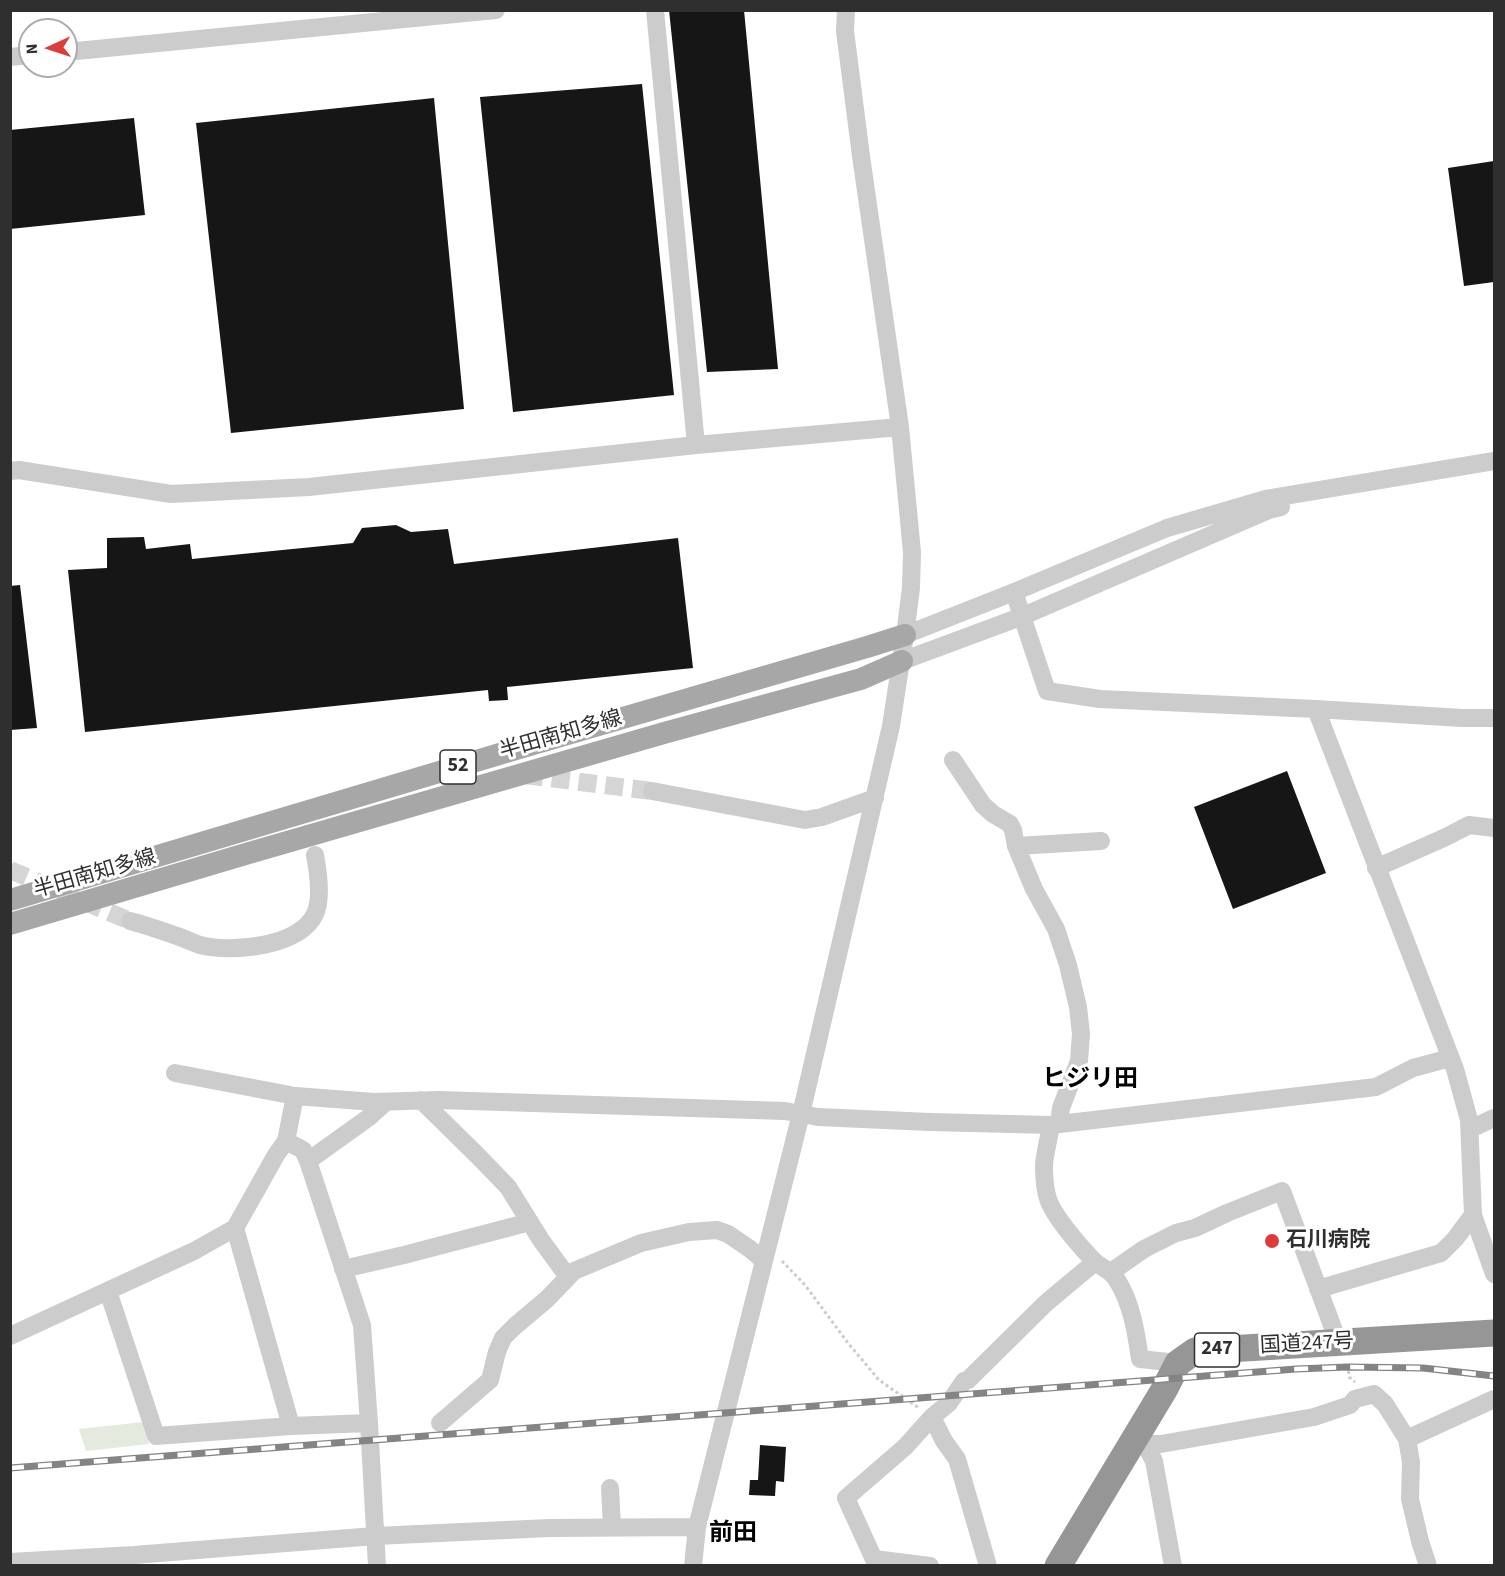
<!DOCTYPE html>
<meta charset="utf-8">
<style>
body{margin:0}
#map{position:relative;width:1505px;height:1576px;overflow:hidden;background:#fff;font-family:"Source Sans 3",sans-serif}
canvas{display:block}
.frame{position:absolute;inset:0;border:12px solid #2f2f2f;pointer-events:none}
.north{position:absolute;left:18px;top:18px;width:60px;height:60px;box-sizing:border-box;background:#fff;border:2px solid #acacac;border-radius:50%;rotate:267deg;font-size:16px;font-weight:700;line-height:24px;text-align:center;color:#2f2f2f}
.north::after{content:'';display:block;margin:auto;width:21px;height:27px;background:#dd3d3a;clip-path:polygon(50% 0,100% 100%,50% 72%,0 100%)}
</style>
<div id="map">
<canvas width="1505" height="1576"></canvas>
<div class="frame"></div>
<div class="north">N</div>
</div>
<script>
const c = document.querySelector('canvas').getContext('2d');
c.lineJoin = 'round';
function paint(path, color) { c.fillStyle = color; c.fill(path, 'evenodd'); }
function trace(path, color, width, dash) { c.strokeStyle = color; c.lineWidth = width; c.lineCap = dash ? 'butt' : 'round'; c.setLineDash(dash || []); c.stroke(path); }
function drawText(font, color, halo, rows, align = 'center') {
  c.font = font + ' "Source Sans 3","Noto Sans JP",sans-serif'; c.lineWidth = 6; c.setLineDash([]); c.textBaseline = 'middle'; c.strokeStyle = halo; c.fillStyle = color; for (const [text, x, y, turn = 0] of rows) {
    c.save(); c.translate(x, y); c.rotate((+turn || 0) * Math.PI / 180); c.textAlign = isNaN(turn) ? turn : align; if (halo) c.strokeText(text, 0, 0); c.fillText(text, 0, 0); c.restore();
  }
}
paint(new Path2D(`
 M143,1422L149,1444L86,1451L79,1429Z`), '#e4ebde');
paint(new Path2D(`
 M669,10H744L778,369L707,372Z
 M642,84L674,395L513,412L480,97Z
 M434,98L464,409L231,433L196,123Z
 M134,118L145,215L10,229V130Z
 M1494,161V282L1464,286L1448,168Z
 M396,525L411,532L448,529L454,564L678,538L693,668L507,687L508,700L489,701L488,690L85,732L68,570L107,568V538L144,537L146,549L190,544L192,559L353,543L362,528Z
 M20,585L37,728L10,730V586Z
 M1287,771L1326,873L1233,909L1194,807Z
 M760,1445L786,1447L784,1482L776,1481L775,1496L749,1495L750,1480H758Z`), '#161616');
trace(new Path2D(`
 M525,775L652,791
 M10,870L130,921`), '#d5d5d5', 18, [18, 9]);
trace(new Path2D(`
 M782,1261L805,1285L848,1343L879,1380L919,1408
 M1348,1365L1349,1377L1355,1382`), '#ccc', 3, [3, 3]);
trace(new Path2D(`
 M655,10L696,445
 M66,52L496,10
 M10,57L30,55
 M10,471L19,470L171,494L309,487L696,445L900,427
 M1014,592L1047,691L1100,699L1316,709L1462,718H1494
 M905,635L1014,592L1167,528L1266,499L1494,461
 M902,661L1023,616L1269,510L1281,507
 M1316,709L1455,1069L1469,1120L1473,1215L1494,1274
 M953,760L983,805L993,814L1010,824L1013,830L1016,846L1034,889L1056,929L1068,965L1078,1007L1081,1034L1079,1061L1061,1108L1059,1124
 M652,791L805,820L822,817L875,798
 M1016,846L1101,841
 M1376,868L1446,837L1469,825L1494,828
 M130,921C145,925 160,930 174,935C183,938 192,942 200,945C232,953 299,947 315,914C322,899 318,871 315,855
 M175,1073L295,1096L374,1102L439,1100L785,1111L818,1117L930,1122L1051,1125L1376,1087L1413,1068L1450,1058
 M421,1100L478,1156L508,1187L541,1240L568,1277
 M1051,1125C1049,1138 1045,1152 1044,1165C1044,1178 1045,1195 1051,1206C1061,1225 1078,1244 1093,1260C1101,1268 1111,1270 1117,1280C1132,1304 1136,1332 1140,1359L1178,1363
 M1470,1129L1494,1118
 M286,1141L303,1150L308,1161L362,1325L369,1423L377,1566
 M308,1161L368,1118L386,1102
 M235,1228L291,1426
 M343,1269L404,1255L530,1222
 M1111,1272L1144,1249L1176,1233L1195,1228L1227,1213L1282,1191L1339,1344
 M1318,1289L1441,1253L1455,1239L1473,1215
 M108,1291L156,1436L291,1426L369,1423
 M10,1336L194,1251L235,1228L276,1155L286,1141L295,1096
 M932,1417L944,1441L957,1459L988,1566
 M440,1423L490,1380L497,1352L503,1338L515,1326L547,1299L574,1271L641,1243L689,1232L717,1230L728,1234L750,1249L764,1261
 M1135,1438L1145,1444H1161L1314,1417L1350,1405L1355,1399L1374,1394L1385,1404L1407,1439L1411,1462L1410,1499L1420,1541L1428,1566
 M1407,1439L1494,1399
 M1145,1444L1154,1461L1173,1566
 M610,1488L612,1527
 M874,1559L930,1566
 M10,1562L134,1555L375,1536L550,1528L697,1527
 M693,1566L697,1527L801,1114L891,726L905,635L911,588L912,552L900,427L861,156L845,31L846,10
 M877,1566L846,1498L905,1447L932,1417L949,1403L964,1381L968,1380L1046,1303L1095,1262`), '#ccc', 18);
trace(new Path2D(`
 M10,900L523,747L867,647L905,635
 M10,924L249,853L664,733L861,679L902,661`), '#a7a7a7', 22);
trace(new Path2D(`
 M1058,1566L1164,1390L1178,1363L1195,1351L1494,1333`), '#969696', 27);
const rail = new Path2D(`
 M10,1468L1296,1369L1348,1367L1423,1368L1494,1376`);
trace(rail, '#848484', 7);
trace(rail, '#fff', 4.5, [14]);
for (const [x, y, r, color] of [
 [1272,1241,8,"#dd3d3a"]
]) { const dot = new Path2D(); dot.arc(x, y, r, 0, 2 * Math.PI); c.fillStyle = color; c.fill(dot); trace(dot, '#fff', 2); }
for (const [x, y, w] of [
 [458,767,36],
 [1217,1350,45]
]) { const box = new Path2D(); box.roundRect(x - w / 2, y - 17, w, 34, 4.5); c.fillStyle = '#fff'; c.fill(box); trace(box, '#2f2f2f', 1.5); }
drawText('bold 20px', '#2f2f2f', null, [
 ["52",458,767],
 ["247",1217,1350]
]);
drawText('21px', '#2f2f2f', '#fff', [
 ["半田南知多線",561,736,-16],
 ["半田南知多線",95,875,-16],
 ["国道247号",1307,1345,-3]
]);
drawText('bold 21px', '#2f2f2f', '#fff', [
 ["石川病院",1286,1241]
], 'left');
drawText('bold 24px', '#000', '#fff', [
 ["ヒジリ田",1090,1081],
 ["前田",733,1535]
]);
</script>
